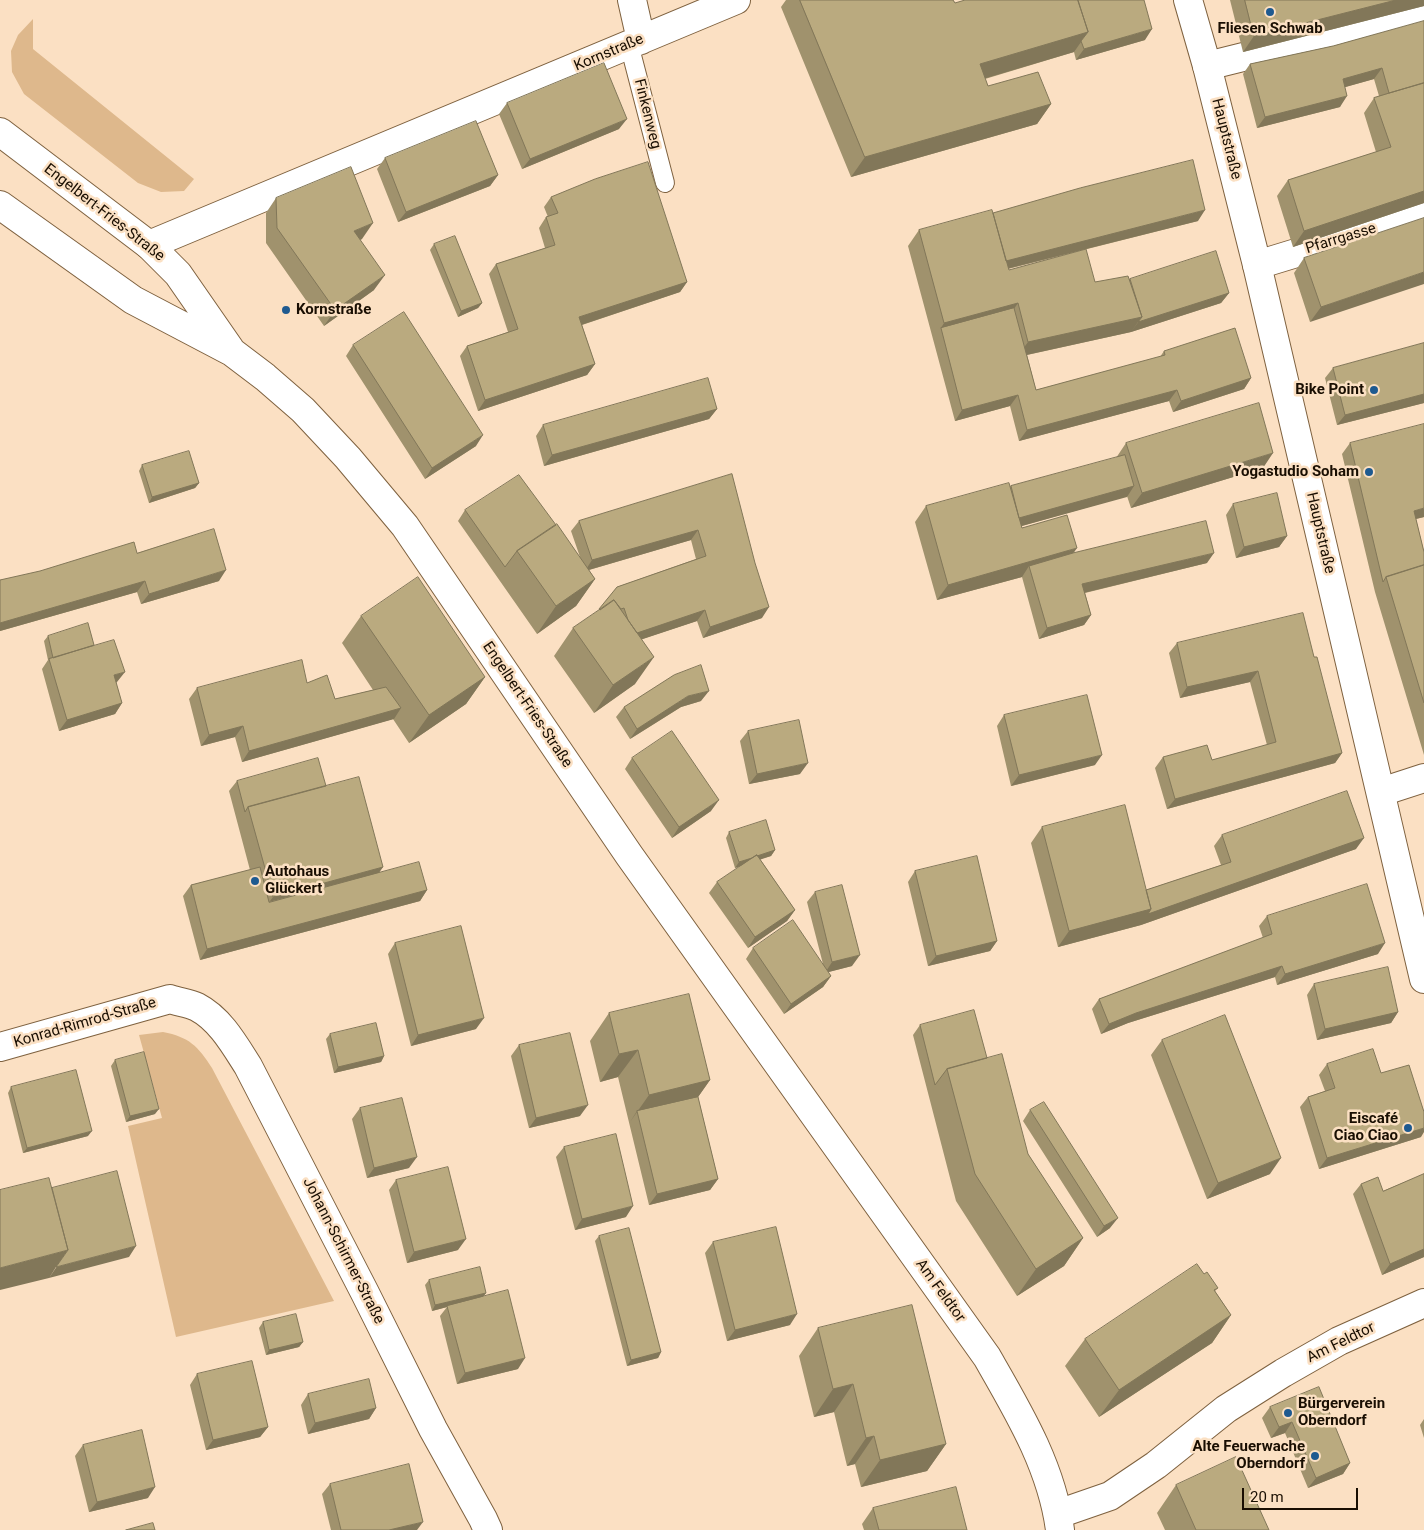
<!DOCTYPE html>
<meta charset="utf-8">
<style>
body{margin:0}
#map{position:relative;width:1424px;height:1530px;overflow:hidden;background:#fbe0c3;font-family:Roboto,sans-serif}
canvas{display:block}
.scale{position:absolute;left:1242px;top:1488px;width:116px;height:22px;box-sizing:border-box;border:2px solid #190e02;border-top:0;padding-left:6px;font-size:15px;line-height:18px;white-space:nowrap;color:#190e02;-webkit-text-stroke:4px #fbe0c3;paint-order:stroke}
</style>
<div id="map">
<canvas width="1424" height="1530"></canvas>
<div class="scale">20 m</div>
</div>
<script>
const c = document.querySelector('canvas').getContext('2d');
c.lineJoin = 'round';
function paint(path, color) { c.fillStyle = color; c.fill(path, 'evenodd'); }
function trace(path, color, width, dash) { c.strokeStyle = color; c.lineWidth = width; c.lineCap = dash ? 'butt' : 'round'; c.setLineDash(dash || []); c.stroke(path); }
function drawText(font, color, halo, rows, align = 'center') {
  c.font = font + ' Roboto,sans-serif'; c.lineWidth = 5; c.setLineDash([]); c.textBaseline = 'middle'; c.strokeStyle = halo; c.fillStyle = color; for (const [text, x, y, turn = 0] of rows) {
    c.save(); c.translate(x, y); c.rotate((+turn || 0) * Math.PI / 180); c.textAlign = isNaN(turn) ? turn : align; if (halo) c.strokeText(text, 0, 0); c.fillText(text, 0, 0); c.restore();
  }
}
paint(new Path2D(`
 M33,19V49L194,179L184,191L161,192L138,183L24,94L12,72L11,51L18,35Z
 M163,1032C189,1037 198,1046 212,1068L334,1301L176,1337L128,1126L162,1118L139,1035Z`), '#deb88c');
const lane = new Path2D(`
 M629,44L665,183`);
const street = new Path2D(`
 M632,0L641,40
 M1207,66L1424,12
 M149,245L736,0
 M1257,265L1424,214
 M1381,792L1424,778
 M0,1047L170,999C178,1002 189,1003 197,1007C220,1019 234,1044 248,1066L365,1293L433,1429L483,1519L488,1530
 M1058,1514L1110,1496L1156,1465L1226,1409L1283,1373L1339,1341L1424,1303`);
const secondary = new Path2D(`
 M1188,0L1207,66L1257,265L1424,979
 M0,132L149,245L178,274L230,349
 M0,205L133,300L232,352L265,377L303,410L348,458L405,526L629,855L987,1357C1018,1411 1052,1467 1060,1530`);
trace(lane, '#7e613f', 20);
trace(street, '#7e613f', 30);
trace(secondary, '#7e613f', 30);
trace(lane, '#fff', 18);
trace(street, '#fff', 28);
trace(secondary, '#fff', 28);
paint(new Path2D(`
 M786,0H953L955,3L1145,40L1076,60L1074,52L985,79L988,86L1051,104L1037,124L851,177L781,7Z
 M1230,0H1424V6L1243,52Z
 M1424,21V203L1293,247L1277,196L1288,180L1376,152L1364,113L1374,98L1379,96L1374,79L1345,87L1340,107L1257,128L1243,74L1250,64L1333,46Z
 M507,103L619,129L522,169L499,114Z
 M385,158L498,175L490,186L398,222L377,169Z
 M551,197L687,282L680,292L582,325L595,364L587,375L478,411L460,356L467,346L508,332L489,274L496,264L545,248L539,228L546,217H548L544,207Z
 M276,198L362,239L360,240L374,290L324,326L266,243V213Z
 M993,213L1198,221L1008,269L1009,270L1095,282L1130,279L1229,293L1221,303L1131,332L1027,355L1036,390L1160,357L1164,351L1251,378L1244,389L1173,412L1169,401L1019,441L1010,406L955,421L908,246L919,230Z
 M1424,218L1310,322L1294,273L1304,258Z
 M434,244L482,303L478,308L458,317L430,250Z
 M1424,343V403L1337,425L1325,378L1333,368Z
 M353,345L476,446L425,479L346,356Z
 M717,409L709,419L544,466L536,436L543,425Z
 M1126,443L1263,468L1131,508L1127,496L1022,526V528L1074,553L1207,563L1085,593L1091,615L1084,625L1039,639L1022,577L937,600L915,522L926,506L1011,486L1116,458Z
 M1350,443L1424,517L1416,519L1424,552V755L1375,592L1342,454Z
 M142,465L199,483L195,488L149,503L139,471Z
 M732,474L762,618L703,638L697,621L642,639L635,684L594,713L554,656L573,628L598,611L617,587L696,559L691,540L589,570L595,579L576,606L537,634L458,521L465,510L556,525L580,557L571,531L579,521Z
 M1233,504L1287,536L1279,547L1236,558L1226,515Z
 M137,553L219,581L141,604L137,592L0,631V580Z
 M361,616L485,677L466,704L409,743L393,719L242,762L235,737L201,746L189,699L197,688L307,683L335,699L373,690L342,643Z
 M48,636L94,646L117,682L116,683L122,703L115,714L59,731L42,669L48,660L44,641Z
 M1177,643L1314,657L1342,753L1335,763L1167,809L1155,768L1163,757L1212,760L1267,745L1250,682L1180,698L1169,653Z
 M701,701L681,707L630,739L616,717L624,707Z
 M1004,715L1095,765L1011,786L997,726Z
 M748,731L800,774L749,784L740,741Z
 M632,758L711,811L672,838L625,769Z
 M237,781L326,786L383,867L379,872L427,890L420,901L200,960L183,896L191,885L250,870L229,791Z
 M1042,827L1146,890L1221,865L1214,846L1222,835L1356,849L1141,925L1058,947L1031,843Z
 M729,832L775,850L771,856L760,859L795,910L787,921L748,948L709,893L717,882L741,866L735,868L726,838Z
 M915,871L997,941L990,951L928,966L908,882Z
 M815,892L852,966L828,972L831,976L823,987L784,1014L746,959L753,948L823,964L807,902Z
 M1267,916L1378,954L1277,985L1275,977L1128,1023L1101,1034L1092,1009L1099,999L1263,938L1259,926Z
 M395,943L476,1029L411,1046L388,954Z
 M1314,984L1398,1012L1391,1023L1317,1040L1307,995Z
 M609,1013L710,1080L698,1097L718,1179L710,1190L649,1205L618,1077L600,1082L590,1041Z
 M920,1025L987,1058L1028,1154L1083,1238L1064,1266L1017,1296L956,1201L913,1035Z
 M330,1034L384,1056L381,1062L334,1073L326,1039Z
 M1162,1040L1270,1174L1207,1199L1151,1055Z
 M519,1045L580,1116L529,1128L511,1056Z
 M115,1060L155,1114L126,1122L111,1066Z
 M1327,1064L1381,1073L1421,1137L1319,1169L1300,1107L1308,1097L1325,1091L1319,1075Z
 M11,1087L88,1136L23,1153L8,1093Z
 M360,1108L409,1168L367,1178L352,1119Z
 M1030,1110L1110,1228L1097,1237L1023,1121Z
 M564,1147L626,1217L575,1230L556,1157Z
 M1424,1174V1257L1382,1275L1353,1194L1361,1184L1383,1191Z
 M396,1180L458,1250L407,1263L389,1190Z
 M599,1236L661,1352L658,1358L627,1366L595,1241Z
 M713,1242L790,1325L727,1341L705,1253Z
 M1204,1274L1218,1288L1215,1291L1231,1315L1212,1343L1099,1417L1065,1366L1085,1339Z
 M429,1280L486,1293L483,1297L518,1369L457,1384L440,1316L447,1307L432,1311L425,1285Z
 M263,1322L303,1342L299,1347L266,1355L259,1328Z
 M818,1328L946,1444L927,1471L861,1487L855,1464L847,1466L834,1412L814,1417L799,1356Z
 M197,1374L268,1427L260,1437L206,1450L190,1385Z
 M308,1394L376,1408L369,1419L308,1434L301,1405Z
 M1270,1407L1350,1463L1343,1474L1308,1488L1285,1433L1271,1438L1262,1418Z
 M1424,1419V1438L1420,1425Z
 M83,1445L148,1498L89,1512L75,1456Z
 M330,1484L417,1530H331L322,1494Z
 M1176,1485L1269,1530H1165L1157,1513Z
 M873,1508L967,1530H864L862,1524Z`), '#a0926d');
paint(new Path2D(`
 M1396,0H1424V6L1243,52L1254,36Z
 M1152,29L1145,40L1076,60L1084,49Z
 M1088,32L1074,52L966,84L980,64Z
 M1382,68L1374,79L1335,90L1343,79Z
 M1347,96L1340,107L1257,128L1265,117Z
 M1051,104L1037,124L851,177L865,157Z
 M627,119L619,129L522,169L530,159Z
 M498,175L490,186L398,222L406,212Z
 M1424,191V203L1293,247L1304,231Z
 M1205,210L1198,221L994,272L1002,262Z
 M373,223L362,239L343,247L354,231Z
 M1424,272V284L1310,322L1321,307Z
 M385,275L374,290L324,326L335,310Z
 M687,282L680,292L572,328L579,317Z
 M1229,293L1221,303L1131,332L1138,322Z
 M482,303L478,308L458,317L461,311Z
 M1018,303L1007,319L941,328L944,323Z
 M1142,317L1131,332L1017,357L1028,342Z
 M595,364L587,375L478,411L485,400Z
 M1251,378L1244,389L1173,412L1181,401Z
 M1177,390L1169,401L1019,441L1027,430Z
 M1424,394V403L1337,425L1345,415Z
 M1018,395L1010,406L955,421L962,410Z
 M717,409L709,419L544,466L552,455Z
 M483,435L476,446L425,479L432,468Z
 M1273,453L1263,468L1131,508L1142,493Z
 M199,483L195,488L149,503L152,497Z
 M1134,486L1127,497L1007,530L1015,519Z
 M1424,508V517L1407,521L1414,511Z
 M698,530L691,540L585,571L592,560Z
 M1287,536L1279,547L1236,558L1244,547Z
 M1077,548L1066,564L1029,566L1022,577L937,600L948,585Z
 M1214,553L1207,563L1075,595L1082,584Z
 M226,570L219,581L141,604L149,594Z
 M595,579L576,606L537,634L556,606Z
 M145,581L137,592L0,631V623Z
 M769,607L762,618L703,638L710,627Z
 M705,610L697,621L625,645L632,634Z
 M1091,615L1084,625L1039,639L1047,628Z
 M654,657L635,684L594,713L613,685Z
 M1258,671L1250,682L1180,698L1187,687Z
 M125,672L117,682L106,685L114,675Z
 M485,677L466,704L409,743L429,715Z
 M709,691L701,701L681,707L630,739L637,729L688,696Z
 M122,703L115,714L59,731L67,720Z
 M401,708L394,719L242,762L249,751Z
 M243,726L235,737L201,746L209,735Z
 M1342,753L1335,763L1167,809L1175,799Z
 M1102,755L1095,765L1011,786L1019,775Z
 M808,763L800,774L749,784L757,774Z
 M719,800L711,811L672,838L679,827Z
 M1364,838L1356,849L1141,925L1058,947L1069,931Z
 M775,850L771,856L735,868L739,862Z
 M383,867L372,883L262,912L273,897Z
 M427,890L420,901L200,960L207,949Z
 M795,910L787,921L748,948L755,937Z
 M997,941L990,951L928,966L936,956Z
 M1385,943L1378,954L1277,985L1285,974Z
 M860,955L852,966L825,973L832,962Z
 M1282,966L1275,977L1128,1023L1101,1034L1109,1024L1136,1013Z
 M831,976L823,987L784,1014L791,1004Z
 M1398,1012L1391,1023L1317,1040L1325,1029Z
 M484,1018L476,1029L411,1046L418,1035Z
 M638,1050L618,1077L600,1082L619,1054Z
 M384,1056L381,1062L334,1073L338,1067Z
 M710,1080L691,1107L637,1111L630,1122L649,1095Z
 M588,1105L580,1116L529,1128L536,1118Z
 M159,1109L155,1114L126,1122L130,1116Z
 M1424,1128V1132L1421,1137L1319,1169L1327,1158Z
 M92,1131L88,1136L23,1153L27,1148Z
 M417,1157L409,1168L367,1178L374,1168Z
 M1281,1158L1270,1174L1207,1199L1218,1183Z
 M718,1179L710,1190L649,1205L657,1194Z
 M633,1206L626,1217L575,1230L582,1219Z
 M1118,1218L1110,1228L1097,1237L1104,1226Z
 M1083,1238L1064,1266L1017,1296L1036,1269Z
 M466,1239L458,1250L407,1263L414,1252Z
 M136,1246L129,1257L49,1278L56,1267Z
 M1424,1249V1257L1382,1275L1390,1264Z
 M68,1250L49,1278L0,1290V1268Z
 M486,1293L482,1298L447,1306V1307L432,1311L435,1305Z
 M797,1314L790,1325L727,1341L735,1330Z
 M1231,1315L1212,1343L1099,1417L1119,1390Z
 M303,1342L299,1347L266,1355L269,1350Z
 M661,1352L658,1358L627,1366L631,1360Z
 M525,1358L518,1369L457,1384L465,1373Z
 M853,1384L834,1412L814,1417L833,1389Z
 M376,1408L369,1419L308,1434L315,1423Z
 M1292,1422L1285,1433L1271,1438L1279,1427Z
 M268,1427L260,1437L206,1450L213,1440Z
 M874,1436L855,1464L847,1466L866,1438Z
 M946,1444L927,1471L861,1487L880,1460Z
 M1350,1463L1343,1474L1308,1488L1316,1478Z
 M155,1487L148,1498L89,1512L97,1502Z
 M423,1522L417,1530H389Z`), '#827759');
const building = new Path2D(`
 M800,0H953L955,3L965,0H1078L1088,32L980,64L988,86L1038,72L1051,104L865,157Z
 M1078,0H1144L1152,29L1084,49L1081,41L1088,32Z
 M1245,0H1396L1254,36Z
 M1424,21V83L1389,93L1382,68L1343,79L1347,96L1265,117L1250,64L1333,46Z
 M604,63L627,119L530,159L507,103Z
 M1424,83V191L1304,231L1288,180L1391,147L1374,98Z
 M476,121L498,175L406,212L385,158Z
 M1193,160L1205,210L1006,261L993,213L1080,188Z
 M648,162L687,282L579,317L595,364L485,400L467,346L518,329L496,264L555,245L546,217L558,213L551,197L595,179Z
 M351,167L373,223L354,231L385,275L335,310L277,228L276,198Z
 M992,210L1009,270L1086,249L1095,282L1128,276L1142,317L1028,342L1018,303L944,323L919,230Z
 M1424,218V272L1321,307L1304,258Z
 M455,236L482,303L461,311L434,244Z
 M1216,251L1229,293L1138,322L1142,317L1130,279Z
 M1014,308L1036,390L1165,355L1164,351L1235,328L1251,378L1181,401L1177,390L1027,430L1018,395L962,410L941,328Z
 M404,312L483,435L432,468L353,345Z
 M1424,343V394L1345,415L1333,368Z
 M708,378L717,409L552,455L543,425Z
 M1259,403L1273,453L1142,493L1126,443Z
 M1424,424V508L1414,511L1424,552V565L1386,577L1383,582L1350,443Z
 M189,451L199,483L152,497L142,465Z
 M1125,455L1134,486L1019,518L1011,486Z
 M732,474L755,563L769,607L710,627L705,610L637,633L628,620L624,608L621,609L614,600L600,610L599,609L617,587L706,556L698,530L592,560L579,521Z
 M519,475L556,525L517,551L505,567L465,510Z
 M1009,483L1022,528L1067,515L1077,548L948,585L926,506Z
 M1277,493L1287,536L1244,547L1233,504Z
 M1206,521L1214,553L1082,584L1091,615L1047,628L1029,566L1073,553Z
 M557,524L595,579L556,606L517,551Z
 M214,529L226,570L149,594L145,581L0,623V580L40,571L134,542L137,553Z
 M1424,565V703L1386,577Z
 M418,577L485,677L429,715L361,616Z
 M614,600L654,657L613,685L573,628Z
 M1303,613L1314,657H1317L1342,753L1175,799L1163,757L1207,745L1212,760L1276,742L1258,671L1187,687L1177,643Z
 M88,623L94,645L53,658L48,636Z
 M114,640L125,672L114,675L122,703L67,720L49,659Z
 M302,660L307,683L327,675L335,699L386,687L401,708L249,751L243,726L209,735L197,688Z
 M701,665L709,691L688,696L637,729L624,707L674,675Z
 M1087,695L1102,755L1019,775L1004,715Z
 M799,720L808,763L757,774L748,731Z
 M672,731L719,800L679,827L632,758Z
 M318,758L326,786L248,807L245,812L237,781Z
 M359,777L383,867L273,897L248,807Z
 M1347,791L1364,838L1148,914L1151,909L1146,890L1231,862L1222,835Z
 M1125,805L1151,909L1069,931L1042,827Z
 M766,820L775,850L757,856V855L752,858L739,862L729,832Z
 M757,855L795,910L755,937L717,882Z
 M977,856L997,941L936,956L915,871Z
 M419,862L427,890L207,949L191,885L260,867L269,902Z
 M1367,884L1385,943L1285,974L1282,966L1136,1013L1109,1024L1099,999L1272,934L1267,916Z
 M842,885L860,955L832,962L815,892Z
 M793,920L831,976L791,1004L753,948Z
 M461,926L484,1018L418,1035L395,943Z
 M1388,967L1398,1012L1325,1029L1314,984Z
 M689,994L710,1080L649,1095L638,1050L619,1054L609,1013Z
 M974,1010L987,1058L947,1069L935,1085L920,1025Z
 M1225,1015L1281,1158L1218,1183L1162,1040Z
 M376,1023L384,1056L338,1067L330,1034Z
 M570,1033L588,1105L536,1118L519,1045Z
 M1373,1049L1381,1073L1409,1065L1424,1112V1128L1327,1158L1308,1097L1335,1088L1327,1064Z
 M144,1052L159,1109L130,1116L115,1060Z
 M1002,1054L1028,1154L1083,1238L1036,1269L975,1174L947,1069Z
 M76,1070L92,1131L27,1148L11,1087Z
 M698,1097L718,1179L657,1194L637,1111Z
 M402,1098L417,1157L374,1168L360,1108Z
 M1044,1102L1118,1218L1104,1226L1030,1110Z
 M616,1134L633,1206L582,1219L564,1147Z
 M448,1167L466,1239L414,1252L396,1180Z
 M117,1171L136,1246L56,1267L68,1250L52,1188Z
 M1424,1174V1249L1390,1264L1361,1184L1378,1177L1383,1191Z
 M49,1178L68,1250L0,1268V1190Z
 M776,1227L797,1314L735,1330L713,1242Z
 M629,1228L661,1352L631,1360L599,1236Z
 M1197,1264L1204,1274L1207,1272L1218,1288L1214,1290L1231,1315L1119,1390L1085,1339Z
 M480,1267L486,1293L435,1305L429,1280Z
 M508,1290L525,1358L465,1373L447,1306Z
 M912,1305L946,1444L880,1460L874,1436L866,1438L853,1384L833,1389L818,1328Z
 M296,1314L303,1342L269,1350L263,1322Z
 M252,1361L268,1427L213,1440L197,1374Z
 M369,1379L376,1408L315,1423L308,1394Z
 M1319,1387L1350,1463L1316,1478L1292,1422L1279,1427L1270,1407Z
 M142,1430L155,1487L97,1502L83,1445Z
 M1236,1457L1269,1530H1196L1176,1485Z
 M409,1464L423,1522L389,1530H341L330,1484Z
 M956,1487L967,1530H879L873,1508Z
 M153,1523L155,1530H126Z`);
paint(building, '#baaa7f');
trace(building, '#827759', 1);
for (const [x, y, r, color] of [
 [1270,12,5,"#1e5a90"],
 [286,310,5,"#1e5a90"],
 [1374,390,5,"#1e5a90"],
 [1369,472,5,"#1e5a90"],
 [255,881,5,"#1e5a90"],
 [1408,1128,5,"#1e5a90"],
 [1288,1413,5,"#1e5a90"],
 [1315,1456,5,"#1e5a90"]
]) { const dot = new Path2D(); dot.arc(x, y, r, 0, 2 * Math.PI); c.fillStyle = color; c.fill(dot); trace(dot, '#fbe0c3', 2); }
drawText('bold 15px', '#190e02', '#fbe0c3', [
 ["Fliesen Schwab",1270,29,"center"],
 ["Kornstraße",296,310,"left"],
 ["Bike Point",1364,390],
 ["Yogastudio Soham",1359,472],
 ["Autohaus",265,872,"left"],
 ["Glückert",265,889,"left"],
 ["Eiscafé",1398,1119],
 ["Ciao Ciao",1398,1136],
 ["Bürgerverein",1298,1404,"left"],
 ["Oberndorf",1298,1421,"left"],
 ["Alte Feuerwache",1305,1447],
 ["Oberndorf",1305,1464]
], 'right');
drawText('15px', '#190e02', '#fbe0c3', [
 ["Kornstraße",609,53,-23],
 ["Finkenweg",647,114,76],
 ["Hauptstraße",1226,139,76],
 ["Engelbert-Fries-Straße",104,213,38],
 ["Pfarrgasse",1341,239,-17],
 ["Hauptstraße",1320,533,77],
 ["Engelbert-Fries-Straße",527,705,56],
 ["Konrad-Rimrod-Straße",85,1023,-16],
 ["Johann-Schirmer-Straße",343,1251,63],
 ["Am Feldtor",940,1291,54],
 ["Am Feldtor",1341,1343,-26]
]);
</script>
